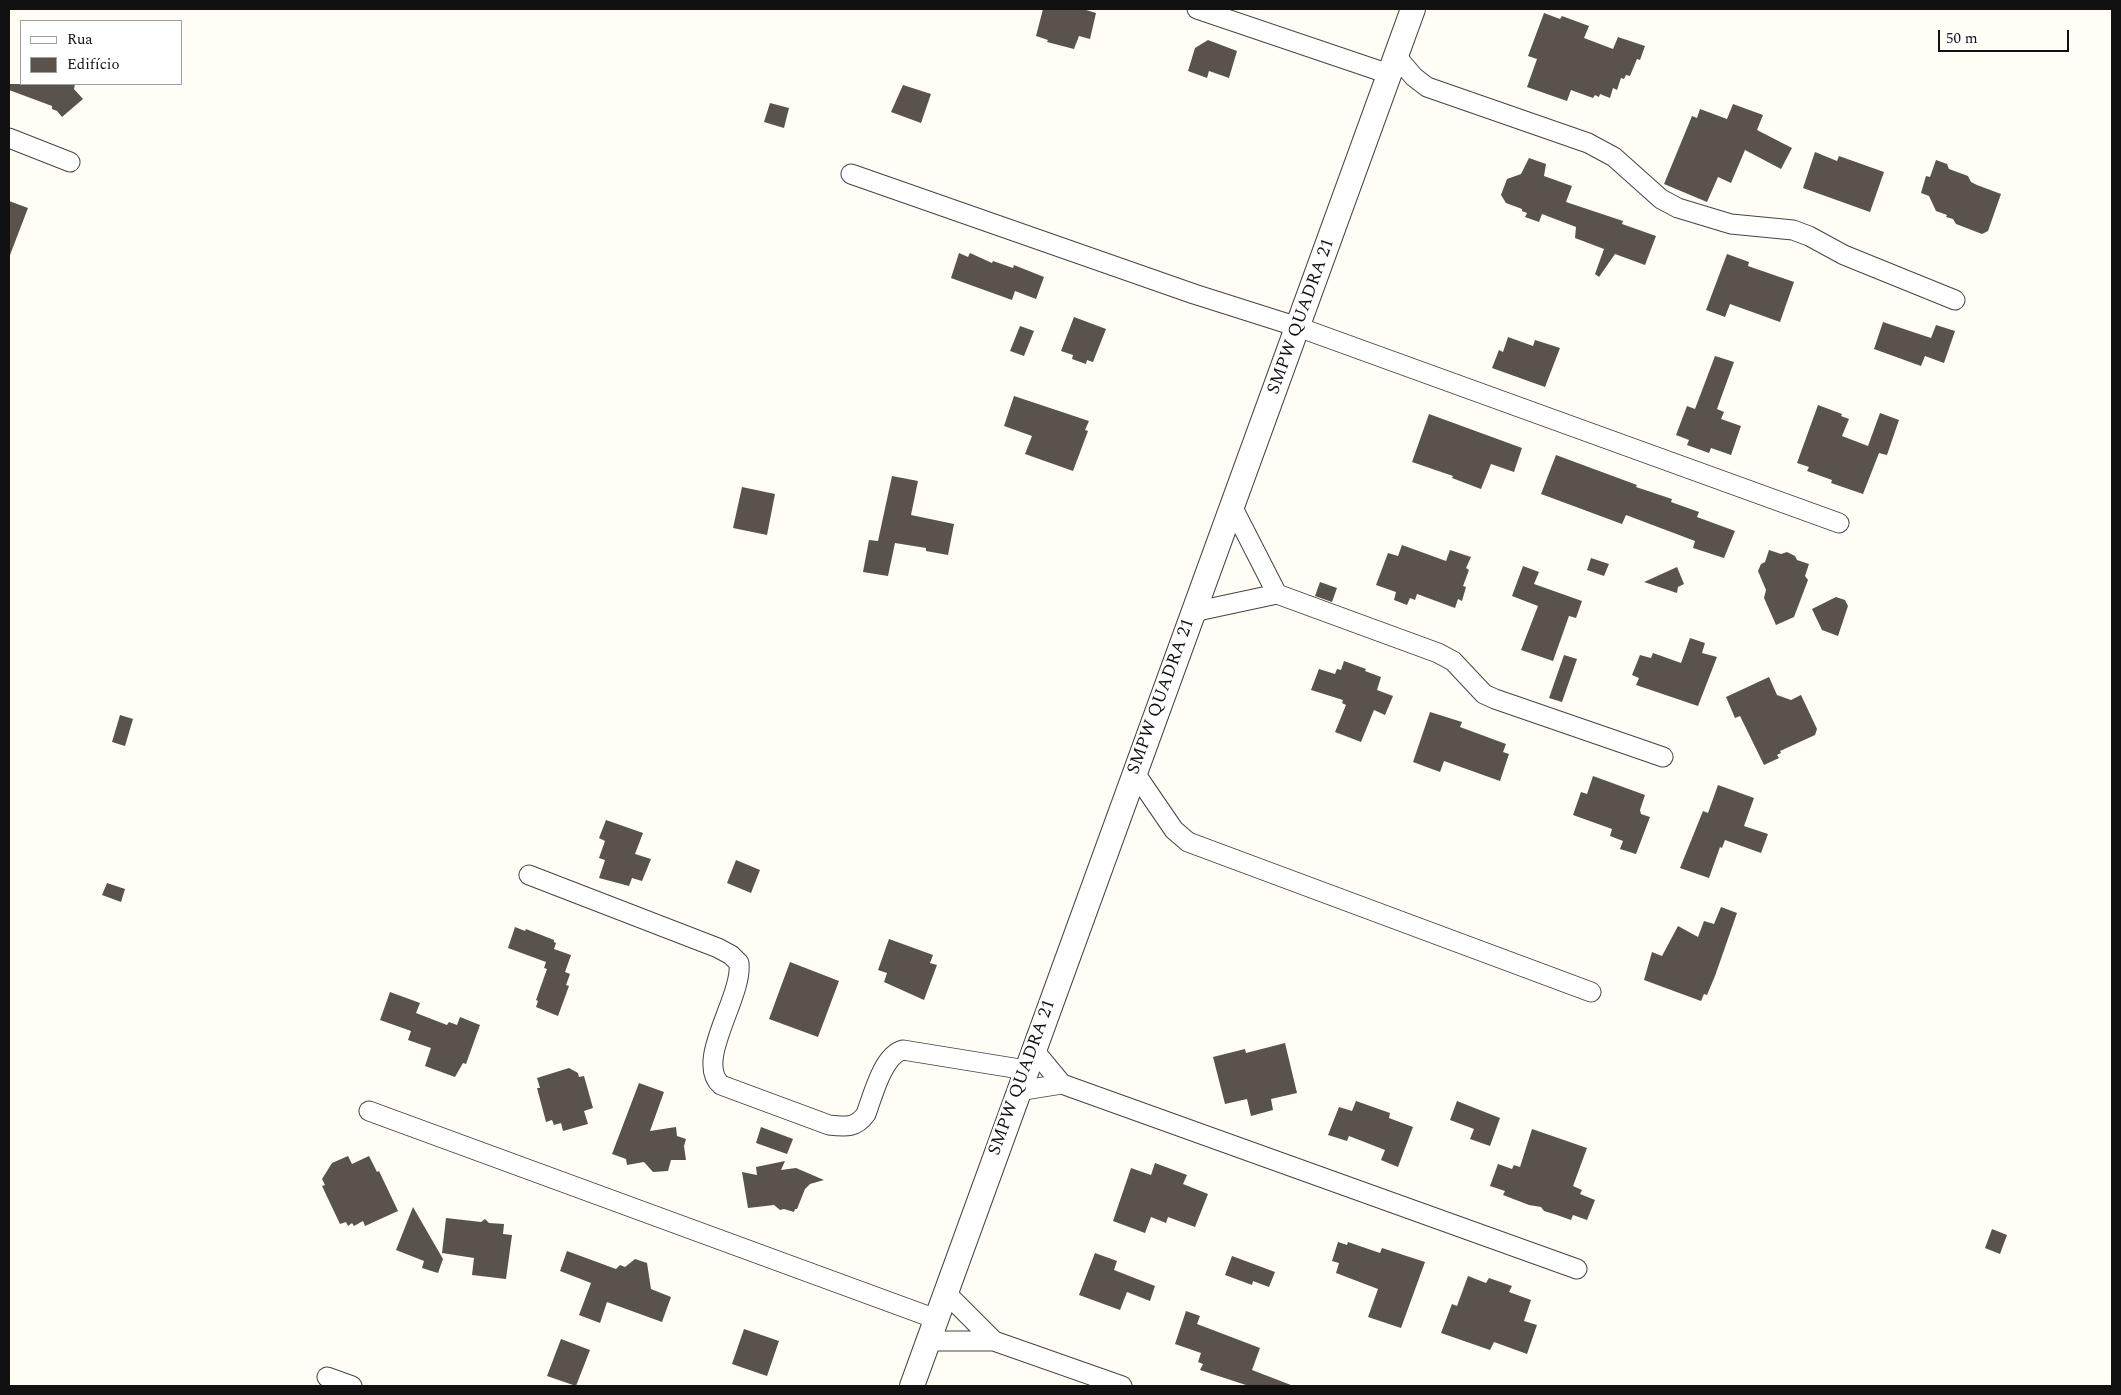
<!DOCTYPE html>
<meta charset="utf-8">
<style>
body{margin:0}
#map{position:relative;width:2121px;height:1395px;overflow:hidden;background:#fffdf5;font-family:Spectral,serif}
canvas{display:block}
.frame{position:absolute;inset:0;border:10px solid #111;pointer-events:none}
.legend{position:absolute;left:20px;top:20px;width:162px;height:65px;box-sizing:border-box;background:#fff;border:1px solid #a0a0a0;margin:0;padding:6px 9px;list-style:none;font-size:15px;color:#111}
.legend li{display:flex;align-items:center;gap:10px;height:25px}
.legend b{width:25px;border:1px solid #a0a0a0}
.scale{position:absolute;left:1938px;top:30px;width:131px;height:22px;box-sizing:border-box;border:2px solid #111;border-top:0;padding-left:6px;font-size:15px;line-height:18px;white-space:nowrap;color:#111;-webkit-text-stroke:4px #fff;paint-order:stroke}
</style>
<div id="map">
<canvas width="2121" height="1395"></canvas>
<div class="frame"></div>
<ul class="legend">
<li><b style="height:6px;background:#fff"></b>Rua</li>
<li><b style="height:14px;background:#5a524d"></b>Edifício</li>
</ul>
<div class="scale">50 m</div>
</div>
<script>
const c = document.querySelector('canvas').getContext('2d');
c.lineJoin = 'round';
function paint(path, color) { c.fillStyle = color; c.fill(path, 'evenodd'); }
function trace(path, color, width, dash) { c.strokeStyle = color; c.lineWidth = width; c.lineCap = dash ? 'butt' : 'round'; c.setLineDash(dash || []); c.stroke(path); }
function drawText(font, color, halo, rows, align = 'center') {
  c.font = font + ' Spectral,serif'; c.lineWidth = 5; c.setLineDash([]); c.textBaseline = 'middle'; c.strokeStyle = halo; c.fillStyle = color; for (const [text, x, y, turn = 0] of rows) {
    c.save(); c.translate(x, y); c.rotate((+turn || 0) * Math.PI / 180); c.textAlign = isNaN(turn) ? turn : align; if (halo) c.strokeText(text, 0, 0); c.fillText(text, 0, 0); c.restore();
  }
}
paint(new Path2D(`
 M1043,9H1083L1096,13L1090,39L1079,36L1074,49L1047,42L1048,40L1036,36Z
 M1544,13L1560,19L1562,16L1589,26L1584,38L1613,49L1618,37L1645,46L1640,60L1637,59L1630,76L1626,75L1624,79L1621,78L1617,90L1613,88L1610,98L1600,94L1599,97L1595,95L1593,98L1571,90L1567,101L1527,87L1537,59L1528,56Z
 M1208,40L1237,51L1229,78L1209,71L1207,78L1188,71L1195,48Z
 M9,84H75L74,89L83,99L62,117L57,111L52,109V106L9,90Z
 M903,85L931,94L921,123L891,112Z
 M770,103L789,108L784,128L764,122Z
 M1733,104L1763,115L1757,130L1792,148L1781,169L1745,150L1731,183L1718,177L1707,202L1664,184L1692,116L1697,118L1700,109L1727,119Z
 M1815,152L1837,161L1839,156L1884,172L1870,212L1803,188Z
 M1529,158L1546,164L1544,176L1572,186L1566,202L1623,221L1622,224L1656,236L1645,265L1615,254L1599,277L1595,274L1604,249L1575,238L1576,227L1542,214L1539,222L1525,217L1527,213L1522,211V209L1506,203L1501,195L1507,179L1521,174Z
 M1936,160L1947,164L1949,169L1968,176L1971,182L1977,185L2001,194L1988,231L1982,234L1956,224L1953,219L1946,217L1947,215L1936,211L1929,196L1921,193L1926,176L1930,177Z
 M9,201L28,208L10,255L9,254Z
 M959,253L968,257L970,253L992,263L993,261L1013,268L1014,265L1044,277L1036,299L1015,291L1012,300L951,278Z
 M1727,254L1749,262L1748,266L1794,282L1780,322L1730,304L1725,317L1706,310Z
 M1074,317L1106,329L1093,362L1087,360L1086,364L1072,359L1073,355L1061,351Z
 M1883,322L1931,338L1936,325L1955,331L1944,363L1925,356L1921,366L1874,349Z
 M1020,326L1034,331L1024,356L1010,351Z
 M1508,337L1533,346L1535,340L1560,348L1545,387L1492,368L1499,350L1503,352Z
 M1715,356L1734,362L1717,409L1724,412L1721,419L1741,426L1731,455L1711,448L1709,453L1687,445L1689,440L1676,435L1687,406L1695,409Z
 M1014,396L1089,421L1085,430L1088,431L1073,471L1025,454L1032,436L1004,426Z
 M1818,405L1842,414L1841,416L1849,419L1842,436L1868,446L1880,413L1899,420L1887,455L1879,453L1863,494L1831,483L1832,480L1807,471L1809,467L1797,463Z
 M1429,414L1522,448L1514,472L1491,464L1481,489L1452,478L1453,476L1412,462Z
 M1556,455L1637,485L1636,487L1672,499L1671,502L1699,512L1697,517L1735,531L1724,558L1693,548L1695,541L1626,515L1622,524L1541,494Z
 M892,476L918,481L911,515L954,524L948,555L926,551V548L895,543L888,576L863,572L869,540L878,541Z
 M742,487L775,494L767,535L733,528Z
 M1402,545L1446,561L1450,550L1471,557L1466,568L1469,570L1463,586L1466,587L1462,601L1458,599L1455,608L1417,594L1415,600L1410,598L1407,605L1394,600L1396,592L1376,585L1388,553L1398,556Z
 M1769,550L1781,554L1787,552L1795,556L1797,560L1809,564L1805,576L1808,580L1794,617L1776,625L1764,598L1766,590L1758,571L1761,564L1765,562Z
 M1591,558L1609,564L1604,576L1587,570Z
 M1523,566L1539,572L1534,584L1582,601L1576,618L1569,616L1553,661L1521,650L1538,606L1512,596Z
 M1677,567L1684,584L1678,587L1677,593L1644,582Z
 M1320,582L1337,588L1332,602L1315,596Z
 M1836,597L1845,600L1848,606L1838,636L1822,630L1812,609Z
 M1690,638L1705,643L1702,653L1717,657L1698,706L1636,685L1639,678L1632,675L1640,655L1651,658L1653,653L1681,663Z
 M1564,655L1577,659L1562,702L1549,698Z
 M1344,661L1366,669L1365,671L1381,677L1377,690L1393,696L1385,715L1374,710L1361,742L1335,732L1346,705L1342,703L1343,700L1311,690L1319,669L1335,674L1337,669L1341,670Z
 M1769,677L1777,695L1791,700L1801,695L1817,729L1815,735L1780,751L1781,753L1777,755L1779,758L1764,765L1740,716L1735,718L1726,697Z
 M1430,712L1462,722L1460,727L1506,744L1503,752L1509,754L1500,781L1444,761L1440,772L1413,762Z
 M120,715L133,719L125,746L112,742Z
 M1593,776L1645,795L1640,810L1641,814L1650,817L1636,854L1620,849L1623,841L1610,836L1612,829L1573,815L1581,792L1587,794Z
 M1718,785L1754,798L1744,826L1768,834L1761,853L1725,840L1722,848L1720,847L1709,878L1680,868L1703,811L1708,813Z
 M606,820L643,833L635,854L651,859L642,881L632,878L629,886L599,878L605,860L599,858L605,841L599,838Z
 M736,860L760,870L751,893L727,883Z
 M107,883L125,889L121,902L102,895Z
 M1721,907L1737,913L1715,976L1707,995L1704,994L1701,1001L1644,980L1652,952L1662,956L1678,926L1698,937L1704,921L1714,924Z
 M515,927L525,931L526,929L554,940V942L556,943L554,949L571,955L565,972L570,974L566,985L569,986L558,1016L536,1007L538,1001L536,1000L547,969L544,968L546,962L508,948Z
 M889,939L933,955L930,963L937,965L924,1000L884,982L887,973L878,970Z
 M790,962L839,981L818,1037L769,1019Z
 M390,992L420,1003L416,1013L447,1025L449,1022L457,1025L460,1017L480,1025L466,1064L463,1063L455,1077L425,1066L431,1048L408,1040L411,1031L380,1020Z
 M1285,1043L1297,1093L1271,1099L1273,1110L1251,1116L1247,1099L1225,1104L1213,1057L1245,1049L1246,1053Z
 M569,1068L578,1073L579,1077L584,1076L593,1108L584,1111L588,1124L563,1131L561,1123L554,1125L552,1120L546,1122L537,1088H540L537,1078Z
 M639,1083L664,1092L650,1131L676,1127L677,1136L686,1139L684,1146L686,1160H671L668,1171L653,1172L644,1162L627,1165L626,1159L612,1154Z
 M1356,1101L1390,1113L1389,1118L1413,1127L1398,1167L1381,1160L1385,1150L1349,1136L1347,1141L1328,1135L1339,1107L1352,1111Z
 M1457,1101L1500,1118L1490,1146L1470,1139L1474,1129L1450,1120Z
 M761,1127L793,1139L787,1154L756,1143Z
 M1532,1129L1587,1148L1573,1186L1582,1190L1580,1194L1595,1200L1587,1220L1573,1215L1571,1220L1557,1215L1544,1211L1541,1207L1529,1205L1503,1195L1505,1191L1490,1186L1498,1164L1512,1169L1514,1165L1520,1167Z
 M348,1156L352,1164L369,1156L377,1172L379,1171L398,1211L365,1226L363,1221L354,1226L352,1223L348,1226L346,1222L340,1224L322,1186L325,1185L322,1179L332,1163Z
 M785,1161L781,1170L796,1168L824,1180L810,1184L805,1189L797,1209H795L794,1212L784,1209L780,1210L774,1205L748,1208L742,1172L757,1175L756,1167Z
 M1155,1163L1187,1175L1183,1184L1208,1194L1195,1227L1168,1217L1166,1223L1151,1217L1145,1233L1113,1221L1131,1168L1151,1175Z
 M413,1207L443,1259L438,1273L422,1268L424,1261L396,1250Z
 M446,1218L481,1222L485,1219L489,1223L504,1224L503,1234L512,1235L506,1279L472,1275L474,1258L442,1253Z
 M1992,1229L2007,1235L2000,1254L1985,1248Z
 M1338,1242L1347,1245L1348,1242L1380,1253L1382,1248L1425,1262L1401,1328L1368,1317L1378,1289L1336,1273L1339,1263L1332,1261Z
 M567,1251L616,1269L620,1265L625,1267L635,1259L647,1263L651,1289L671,1297L662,1322L607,1302L600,1323L579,1315L591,1283L560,1271Z
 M1095,1253L1117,1261L1114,1270L1155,1286L1150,1301L1127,1292L1120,1310L1079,1295Z
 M1232,1256L1275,1272L1269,1287L1253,1281L1252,1285L1225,1275Z
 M1468,1276L1486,1283L1489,1278L1512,1286L1509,1292L1531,1300L1524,1321L1537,1325L1527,1354L1494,1342L1490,1350L1441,1333L1452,1304L1457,1306Z
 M1186,1311L1200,1316L1197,1324L1260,1348L1252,1370L1291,1385V1386H1249L1200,1370L1203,1364L1198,1362L1201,1353L1175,1344Z
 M744,1329L779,1341L767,1376L732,1364Z
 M561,1339L590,1350L576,1386L547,1376Z`), '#5a524d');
const minor = new Path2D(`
 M1197,9L1389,74
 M1396,56L1414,77L1427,87L1588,143L1614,157L1661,199L1678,208L1731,224L1793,230L1809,236L1844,255L1955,300
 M9,138L70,162
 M851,174L1194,294L1298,327L1839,523
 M1232,506L1277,594
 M1193,612L1277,594L1438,653L1453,661L1484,694L1495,699L1663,757
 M1135,773L1174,830L1188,842L1591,992
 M529,875L718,948L731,955L739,963C743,997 694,1061 721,1085L829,1125C846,1127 856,1128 866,1114C873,1095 883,1055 903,1050L1026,1070
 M1033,1049L1062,1084
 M1018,1091L1062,1084L1577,1269
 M369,1111L936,1319
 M946,1293L994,1341
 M928,1341H994L1122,1386
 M327,1377L352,1386`);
const tertiary = new Path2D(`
 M912,1386L1413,9`);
trace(minor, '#444', 21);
trace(tertiary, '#444', 26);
trace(minor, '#fff', 19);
trace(tertiary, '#fff', 24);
drawText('18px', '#111', '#fff', [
 ["SMPW QUADRA 21",1302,317,-70],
 ["SMPW QUADRA 21",1162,697,-70],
 ["SMPW QUADRA 21",1023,1078,-70]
]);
</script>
